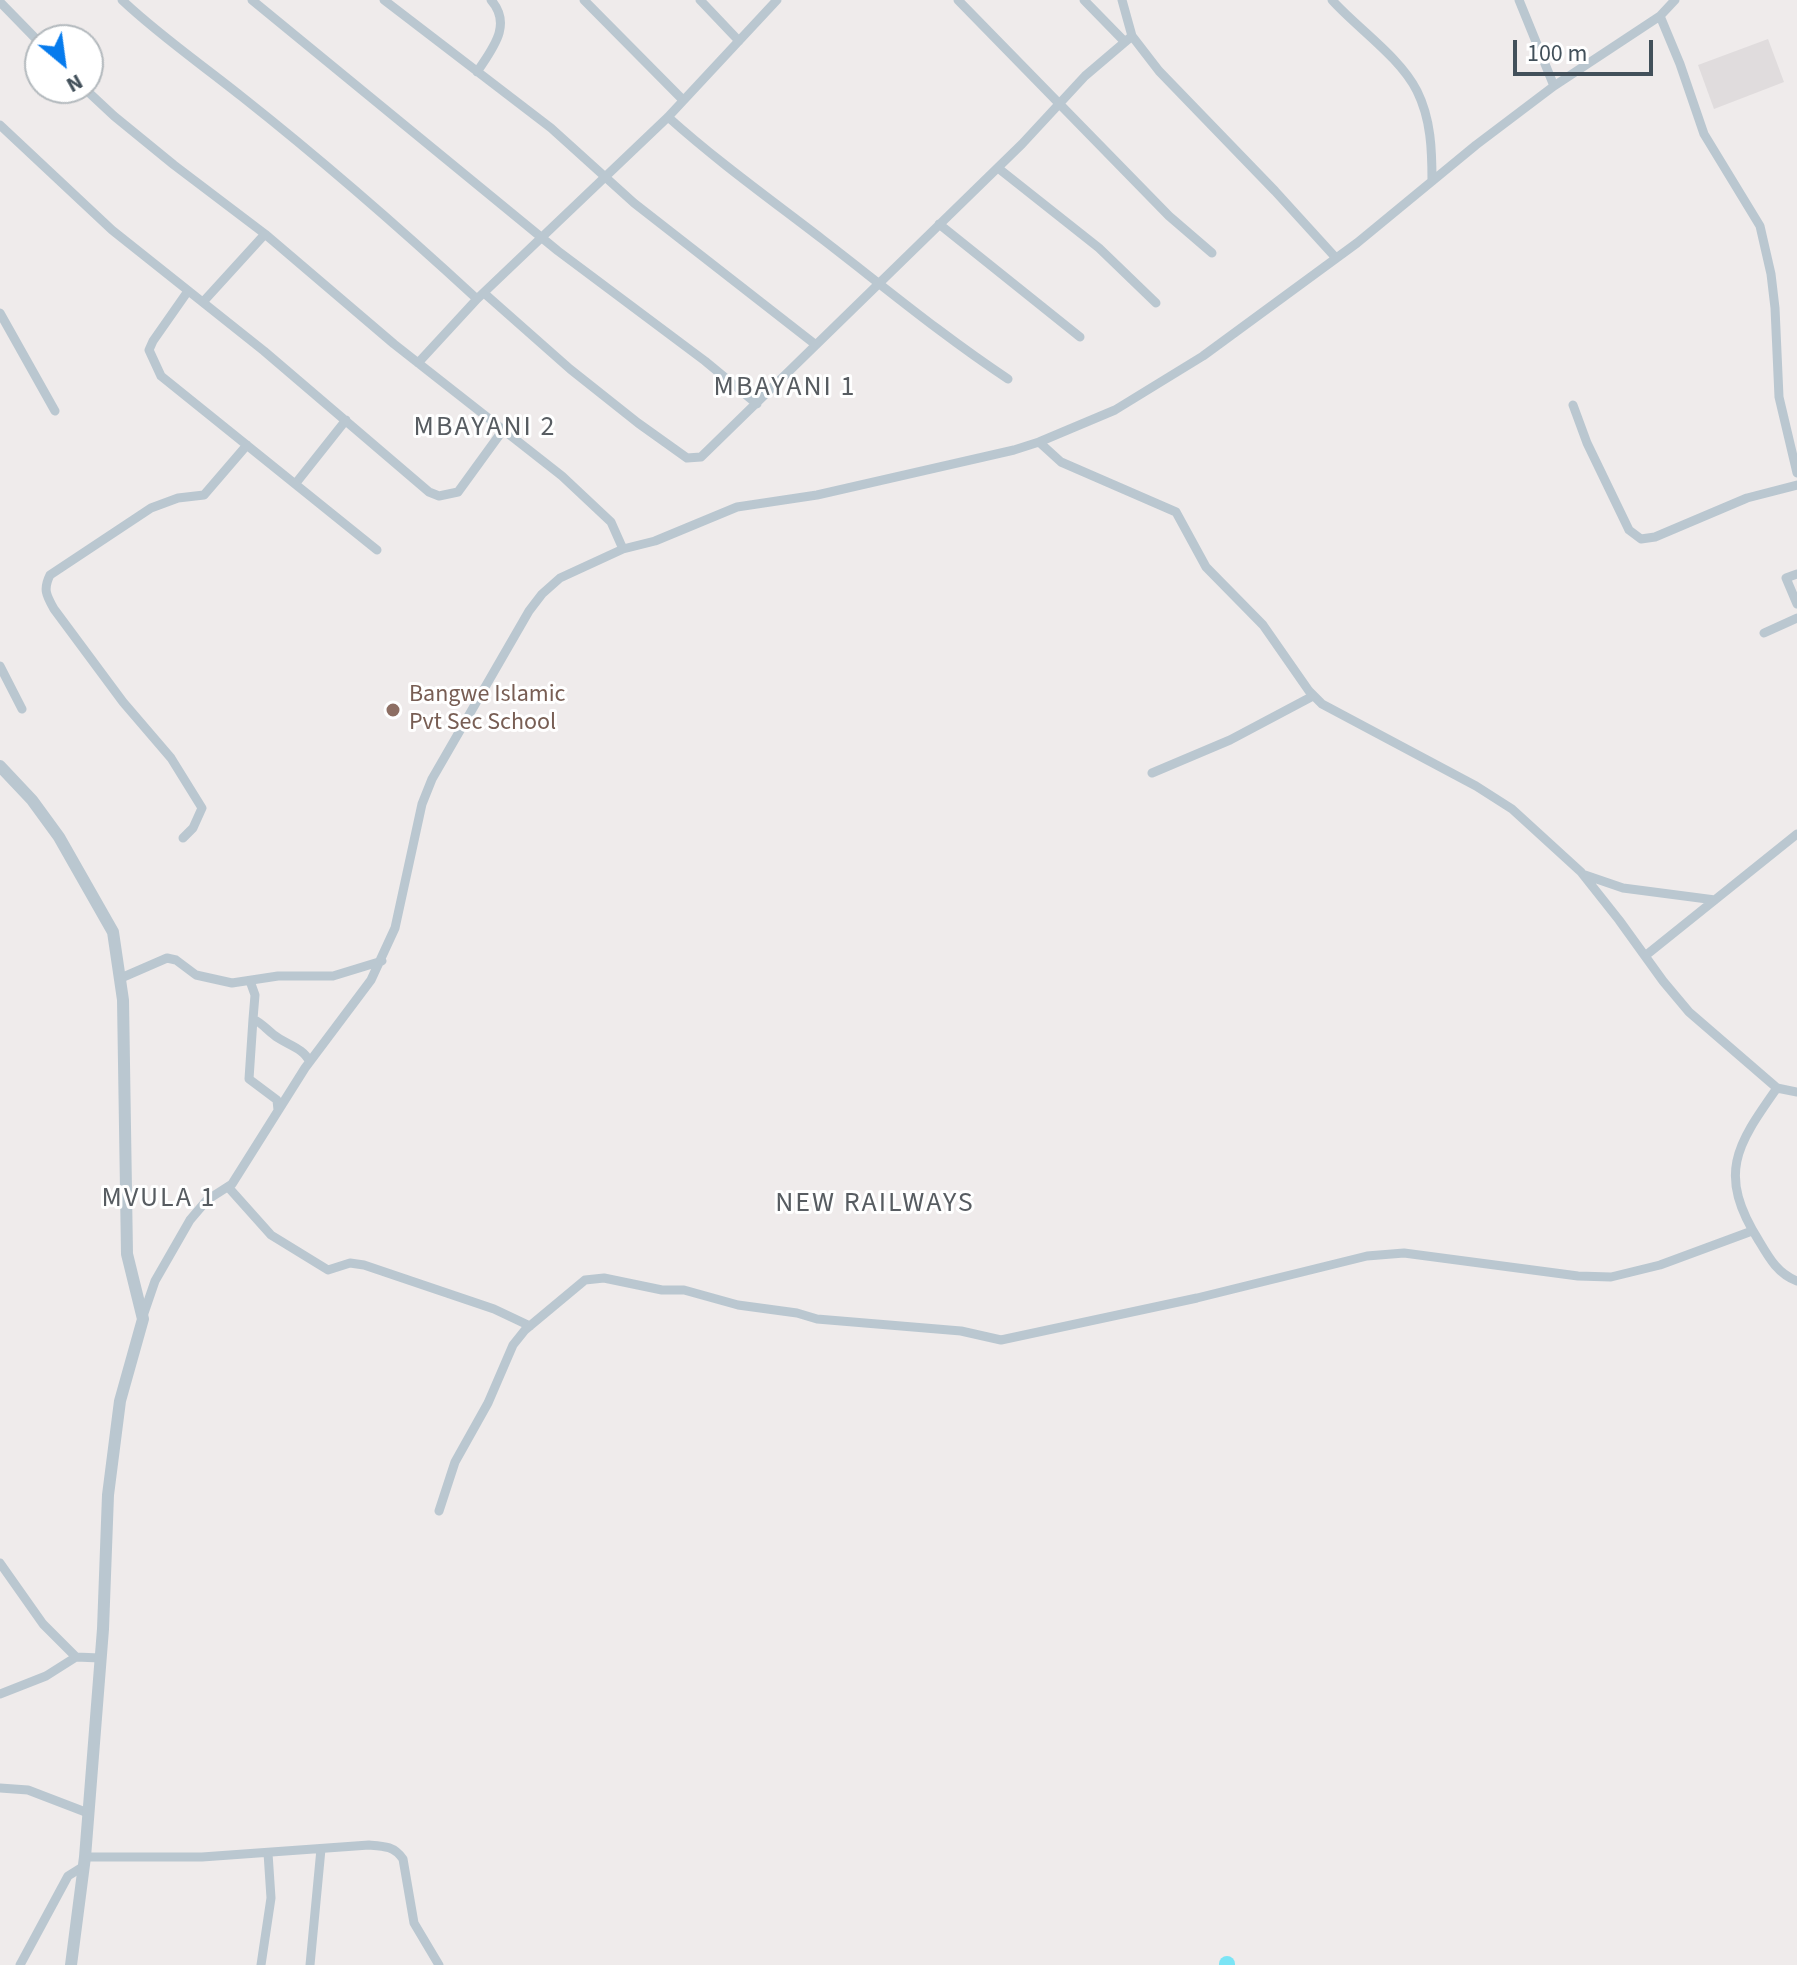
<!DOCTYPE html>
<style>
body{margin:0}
#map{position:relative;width:1797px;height:1965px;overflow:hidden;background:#efebeb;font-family:"Source Sans 3",sans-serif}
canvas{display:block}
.north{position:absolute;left:24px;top:24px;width:80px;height:80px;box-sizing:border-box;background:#fff;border:2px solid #b3b9bd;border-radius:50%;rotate:151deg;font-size:22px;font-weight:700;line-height:32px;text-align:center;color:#42505a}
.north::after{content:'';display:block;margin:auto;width:28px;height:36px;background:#067bed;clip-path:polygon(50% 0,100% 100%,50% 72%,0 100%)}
.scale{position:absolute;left:1513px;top:40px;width:140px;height:36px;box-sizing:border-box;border:4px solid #42505a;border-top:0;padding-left:10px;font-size:24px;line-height:28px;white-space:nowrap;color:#42505a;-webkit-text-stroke:6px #fff;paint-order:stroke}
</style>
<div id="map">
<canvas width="1797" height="1965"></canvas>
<div class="north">N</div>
<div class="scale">100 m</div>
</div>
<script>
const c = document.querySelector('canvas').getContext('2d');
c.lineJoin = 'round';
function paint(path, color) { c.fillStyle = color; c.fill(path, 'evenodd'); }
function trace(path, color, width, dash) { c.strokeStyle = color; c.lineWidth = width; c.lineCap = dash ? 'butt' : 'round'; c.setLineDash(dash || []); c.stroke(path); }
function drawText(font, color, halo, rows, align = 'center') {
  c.font = font + ' "Source Sans 3",sans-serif'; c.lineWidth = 6; c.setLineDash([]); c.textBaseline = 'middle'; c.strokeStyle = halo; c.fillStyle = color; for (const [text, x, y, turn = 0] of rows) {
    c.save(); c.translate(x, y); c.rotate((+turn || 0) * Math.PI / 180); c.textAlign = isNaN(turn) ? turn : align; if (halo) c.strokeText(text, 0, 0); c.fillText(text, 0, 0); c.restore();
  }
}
paint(new Path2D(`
 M1768,39L1784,82L1714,109L1698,65Z`), '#e0dcdd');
trace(new Path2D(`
 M1227,1964V1965`), '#7be4f5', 16);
trace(new Path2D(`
 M122,0C159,35 201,64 241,96C322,160 401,229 477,299
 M252,0L558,251L705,361L757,404
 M384,0L551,128L634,203L816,345
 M584,0L683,100
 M700,0L739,41
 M958,0L1169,216L1212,253
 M1084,0L1124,41
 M1122,0L1132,36L1159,71L1275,191L1336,258
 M1332,0C1357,28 1400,57 1417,91C1431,119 1432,150 1432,181
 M1519,0L1554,86
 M0,2L40,43
 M1660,16L1680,64L1704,134L1760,226L1771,274L1775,308L1779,397L1797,473
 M477,72C492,49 513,25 491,0
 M84,88L114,116L174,165L265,234L394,344L562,476L611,522L623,549
 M668,117C717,161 770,199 822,239C883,286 943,336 1008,379
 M0,125L112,230L264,351L429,492L439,496L458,492L503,430
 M998,168L1099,248L1156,303
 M939,224L1080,337
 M188,291L153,341L149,350L161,376L377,550
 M484,293L570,369L638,423L687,458L701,457L1022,144L1085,76L1132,36
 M203,302L265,234
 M0,313L55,411
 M418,363L477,299L668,117L777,0
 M1573,405L1587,443L1629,530L1641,539L1655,537L1747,498L1797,485
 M1039,442L1061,462L1176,512L1206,567L1263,625L1309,691L1322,704L1476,786L1512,809L1581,872L1619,920L1663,981L1689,1012L1777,1088L1797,1092
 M296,483L346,420
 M1797,574L1786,578L1797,604
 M1764,633L1797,618
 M0,666L22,709
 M1152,773L1230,740L1313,696
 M183,838L193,828L202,808L171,758L123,702L54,609C46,595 43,589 50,575L151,508L178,498L204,495L247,445
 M1585,875L1623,888L1715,900
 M1645,956L1797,834
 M121,978L167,958L176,960L196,975L232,983L278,976H333L382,961
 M250,981L255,995L253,1019C262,1023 266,1029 274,1035C285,1044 304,1048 309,1061
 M253,1019L249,1079L277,1100L278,1110
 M1777,1088C1736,1146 1717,1174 1759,1241C1769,1258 1778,1274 1797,1281
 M229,1188L271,1235L328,1270L350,1263L364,1265L494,1309L530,1326
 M143,1316L155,1281L190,1220L207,1200L232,1184L305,1068L371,980L395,928L422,804L432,779L529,611L542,594L560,578L623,549L655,541L737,507L817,495L1014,450L1039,442L1115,410L1203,356L1357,243L1476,145L1554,86L1660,16L1675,0
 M439,1511L455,1462L488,1403L513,1345L525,1330L585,1280L604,1278L662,1290H684L738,1305L797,1313L817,1319L961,1331L1001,1340L1197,1298L1367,1256L1404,1253L1578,1276L1611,1277L1660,1265L1752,1231
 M0,1563L43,1624L76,1657L46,1676L0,1694
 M76,1657L100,1658
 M0,1788L28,1790L88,1813
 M85,1857H202L369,1845C384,1846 394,1846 403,1859L414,1923L439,1965
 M20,1965L68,1876L84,1866
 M261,1965L271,1898L268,1853
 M310,1965L321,1849`), '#bac7d0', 9);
trace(new Path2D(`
 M0,766L32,800L59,837L113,932L123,1000L127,1254L143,1319L120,1401L108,1495L103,1629L85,1857L71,1965`), '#bac7d0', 12);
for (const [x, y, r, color] of [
 [393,710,8,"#8d6e63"]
]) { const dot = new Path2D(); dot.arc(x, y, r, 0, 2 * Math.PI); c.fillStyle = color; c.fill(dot); trace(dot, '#fff', 3); }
drawText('24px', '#785e54', '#fff', [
 ["Bangwe Islamic",409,696],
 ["Pvt Sec School",409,724]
], 'left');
c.letterSpacing = '2px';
drawText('28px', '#575c61', '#fff', [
 ["MBAYANI 1",785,389],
 ["MBAYANI 2",485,429],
 ["MVULA 1",159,1200],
 ["NEW RAILWAYS",875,1205]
]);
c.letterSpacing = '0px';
</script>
